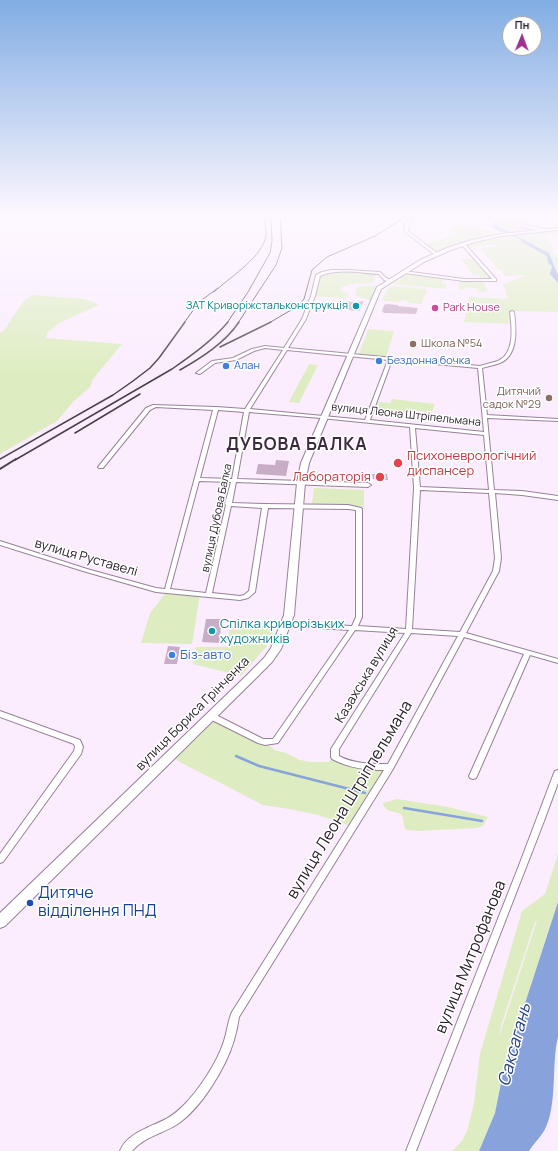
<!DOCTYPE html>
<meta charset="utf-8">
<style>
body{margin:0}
#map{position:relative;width:558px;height:1151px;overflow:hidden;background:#fbedfe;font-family:Manrope,sans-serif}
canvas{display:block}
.north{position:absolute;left:502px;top:16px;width:40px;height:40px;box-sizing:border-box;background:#fff;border:1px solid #a9a6aa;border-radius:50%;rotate:1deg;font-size:11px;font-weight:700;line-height:16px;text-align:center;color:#29202a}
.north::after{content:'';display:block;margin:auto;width:14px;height:18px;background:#9e308f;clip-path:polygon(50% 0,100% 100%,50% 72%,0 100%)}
</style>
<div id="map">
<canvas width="558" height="1151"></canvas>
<div class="north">Пн</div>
</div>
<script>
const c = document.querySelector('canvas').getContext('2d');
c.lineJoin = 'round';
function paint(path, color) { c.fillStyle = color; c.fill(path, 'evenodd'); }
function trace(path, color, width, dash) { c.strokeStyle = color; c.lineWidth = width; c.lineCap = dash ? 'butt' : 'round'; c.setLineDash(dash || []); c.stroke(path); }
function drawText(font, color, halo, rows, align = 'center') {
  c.font = font + ' Manrope,sans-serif'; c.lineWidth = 3; c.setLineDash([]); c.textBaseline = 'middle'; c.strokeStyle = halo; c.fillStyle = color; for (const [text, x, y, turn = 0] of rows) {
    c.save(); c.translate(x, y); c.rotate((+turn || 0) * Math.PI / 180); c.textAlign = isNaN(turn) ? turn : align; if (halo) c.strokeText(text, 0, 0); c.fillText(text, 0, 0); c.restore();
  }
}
paint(new Path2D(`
 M492,215H501L503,219L525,221L523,226L558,229V235H545L555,250H551L558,258V275L553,261L543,250L499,228L496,225L495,220L491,218V216Z
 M462,224L477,225L484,230L501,235L507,234L513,236L547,256L549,262L552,265L550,274L558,283V312L513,311L514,324L464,322L469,297L508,299L503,284L528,275L505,276L501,271L505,270H499L480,248L498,246L492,244L467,249L463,244L436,254L423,245L456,234L450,230L454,226Z
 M461,259H473L493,278L482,280L478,275H473Z
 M339,271L370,273L376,275L373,283L351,284L342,287L340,290L349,294L347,297L340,298L313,296L319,274Z
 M407,274L443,279L442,284L447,285L446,289L393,284Z
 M459,281H483L488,292H468H478V289L466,287L464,290H459Z
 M359,286H383L373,301L356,296L355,293L357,288Z
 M391,286L426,289L427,291L421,304L409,303L406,300L397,302L386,301L382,299L387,290Z
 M32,295L85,299L99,305L59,323L47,333L46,338L122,344L93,379L90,387L73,402L57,421L0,454V333L5,329L22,303Z
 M368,329L394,331L386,357L359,354Z
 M309,364L318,365L299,403L289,402Z
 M392,399L435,404L432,412L411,410L403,412L376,409L379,402L390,403Z
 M314,488L364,490V507L312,504Z
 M167,591L200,594L192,644L141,643L150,613Z
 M230,626L275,627L266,647L241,676L193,664L196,647H227Z
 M211,716L265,742L275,750L286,753L300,760L311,762H328L335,757L343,763L390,767L353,827L318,815L289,809L263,805L170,757Z
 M397,799L448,807L488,817L483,826L476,828L419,831L406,830C403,825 405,820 401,814L387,810L383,805V803Z
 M558,854V902L504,1068L495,1113L479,1151H452L462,1141L467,1131L474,1103L480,1054L522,911L545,894ZM537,920L499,1037L501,1026L535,922Z`), '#ddedc1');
paint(new Path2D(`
 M488,215H492L491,218L497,223L496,225L499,227L549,253L558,275V283L550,274L552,266L548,263L547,256L525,244L518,238L503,233L492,227L495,223L494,221L488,219Z
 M558,902V1037C551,1065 558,1106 544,1131C540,1138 533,1144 529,1151H479L495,1113L504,1068Z`), '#88a3dc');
trace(new Path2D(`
 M236,756L259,766L365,793
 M404,808L482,821`), '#88a3dc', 2.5);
paint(new Path2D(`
 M343,301L354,302L364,301L359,311L339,309Z
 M387,304L398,305V306L418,308L416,314L384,313L382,311L384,305Z
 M276,460L289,461L286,476L256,474L258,464L275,465Z
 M372,474H387L388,480L373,479Z
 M206,619H222L219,643L202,642Z
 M168,646L180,647L177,664H164Z`), '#c7adc5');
const street = new Path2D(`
 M412,215H415L409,225L408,231L437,253V255H435L404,231L405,225Z
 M527,215H530L525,225L544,229V231L522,227Z
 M462,243H464L496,279V281H464L404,273L402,272L404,271L464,279H492L462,245Z
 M331,270H348L380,272L386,278L392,281L390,282L384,280L379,274C360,273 338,268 320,276L315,296L306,319L288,348L480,366C486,364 492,363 498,361C515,353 512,328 510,312L512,311L514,312C516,328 519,355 500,363C495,365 488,366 482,368L487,415L558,419V421L487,418L494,490L522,491L558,496V500L522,495L495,493L501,558L499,571L466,633L558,659V663L530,655L477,776L476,778L473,779L470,778L469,776L524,654L464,637L393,769L239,1017C238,1024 236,1033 234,1040C226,1068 200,1110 176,1125C161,1134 144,1137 132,1151H120C127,1133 151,1127 166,1119C173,1115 178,1111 183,1106C199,1090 217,1063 224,1041C227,1032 228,1021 232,1012L384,770C366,770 349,768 332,759L331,757V749L405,633L355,630L278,743L265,745L258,743L208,718L207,716L208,714H214L263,739H273L349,630L287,626L285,625L284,624L285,623L352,626L356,617V510L348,509L268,508L255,592L248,598L240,600L156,592L83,571L0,545V541L87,569L156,588L165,589L213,410L156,407L150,410L103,468H99L98,467L146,408L153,405L216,407L245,409L283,350L265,348L254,351L236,360L215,363L200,374L196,373L212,361L233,358L252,349L265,346L284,348L302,319L311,296L316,275L322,272ZM287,350L388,360L365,420L250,409ZM392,360L478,368L484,432L370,420ZM218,410L244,412L232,479L200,478ZM249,412L321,418L410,427L414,488L406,629L358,626L362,617V509L361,508L348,505L263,504L232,503L236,482L368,487L371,485L368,483L237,479ZM415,428L484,435L489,490L420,487ZM199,481L231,482L225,504L226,505L206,593L170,589ZM420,490L489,493L495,558L493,571L460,632L412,629ZM231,506L262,508L249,591L244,595L240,596L212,593ZM411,633L458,636L388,764C371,764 354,764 339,756V749Z
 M0,711L80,740L83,747L81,754L3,862L0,863V854L74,751L75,747L74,744L0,717Z
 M558,770V783L544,821L416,1151H406L518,868L554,773L555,771Z`);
const secondary = new Path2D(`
 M558,228V230L501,236L475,242L451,250L424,262L381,289L309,463L305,483L294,615L281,649L272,662L254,680L5,926L0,928V913L246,676L264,658L271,648L284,615L297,483L301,463L377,287L420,260L447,248L472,240L501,234Z`);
trace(street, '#96819a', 2);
trace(secondary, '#96819a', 2);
paint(street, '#fff');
paint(secondary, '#fff');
trace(new Path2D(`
 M214,292C229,278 258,260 265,240C268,233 264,223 265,215
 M184,323L199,302L218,288
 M227,323L248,292L270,253L272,241L271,215
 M238,323L276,265L282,248L280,215
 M269,323L298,306L304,299L312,270L327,257L375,236L408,215`), '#4a404b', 1);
trace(new Path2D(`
 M220,347L271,322
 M180,370C201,358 225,343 239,322
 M75,433L140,394
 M0,459L113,395L133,381L150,368L159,358L185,322
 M15,460L172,369C192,355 212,341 228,322`), '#4a404b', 1.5);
trace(new Path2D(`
 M0,469L16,459`), '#4a404b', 2);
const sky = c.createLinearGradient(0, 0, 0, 376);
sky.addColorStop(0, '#81ade3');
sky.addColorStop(0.57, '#fdf7ff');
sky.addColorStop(1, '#fdf7ff00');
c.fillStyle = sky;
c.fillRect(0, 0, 558, 376);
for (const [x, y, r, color] of [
 [356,306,4,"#0f9aa8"],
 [435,308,4,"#d1479c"],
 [413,344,4,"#8d6e63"],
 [379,361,4,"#3f7fe0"],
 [226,366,4,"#3f7fe0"],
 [549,398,4,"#8d6e63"],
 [398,463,5,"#e0444e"],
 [380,477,5,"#e0444e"],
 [212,631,4,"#0f9aa8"],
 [172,655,4,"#3f7fe0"],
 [30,903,4,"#1a4fb4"]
]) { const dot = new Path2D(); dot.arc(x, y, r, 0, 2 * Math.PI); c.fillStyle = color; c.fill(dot); trace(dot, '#fff', 1.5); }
drawText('11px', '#0d838f', '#fff', [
 ["ЗАТ Криворіжстальконструкція",348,306]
], 'right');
drawText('11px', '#b23c85', '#fff', [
 ["Park House",443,308]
], 'left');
drawText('11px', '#785e54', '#fff', [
 ["Школа №54",421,344],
 ["Дитячий",541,392,"right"],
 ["садок №29",541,405,"right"]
], 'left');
drawText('11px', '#366cbe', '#fff', [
 ["Бездонна бочка",387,361],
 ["Алан",234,366]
], 'left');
drawText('11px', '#29202a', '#fff', [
 ["вулиця Леона Штріпельмана",406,415,6],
 ["вулиця Дубова Балка",217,518,-78]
]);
drawText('13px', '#be3a42', '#fff', [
 ["Психоневрологічний",407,456],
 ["диспансер",407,471],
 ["Лабораторія",371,477,"right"]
], 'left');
drawText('13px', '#29202a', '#fff', [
 ["вулиця Руставелі",86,558,16],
 ["Казахська вулиця",367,675,-59],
 ["вулиця Бориса Грінченка",193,714,-45]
]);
drawText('13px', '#0d838f', '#fff', [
 ["Спілка криворізьких",220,624],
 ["художників",220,639]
], 'left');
drawText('13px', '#366cbe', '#fff', [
 ["Біз-авто",180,655]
], 'left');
drawText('16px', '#29202a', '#fff', [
 ["вулиця Леона Штріппельмана",350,800,-59],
 ["вулиця Митрофанова",471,957,-68]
]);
drawText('16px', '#164399', '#fff', [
 ["Дитяче",38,894],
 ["відділення ПНД",38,912]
], 'left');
c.letterSpacing = '1px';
drawText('bold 17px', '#3c2a40', '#fff', [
 ["ДУБОВА БАЛКА",297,445]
]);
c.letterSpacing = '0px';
drawText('italic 17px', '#244184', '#fff', [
 ["Саксагань",515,1045,-75]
]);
</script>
